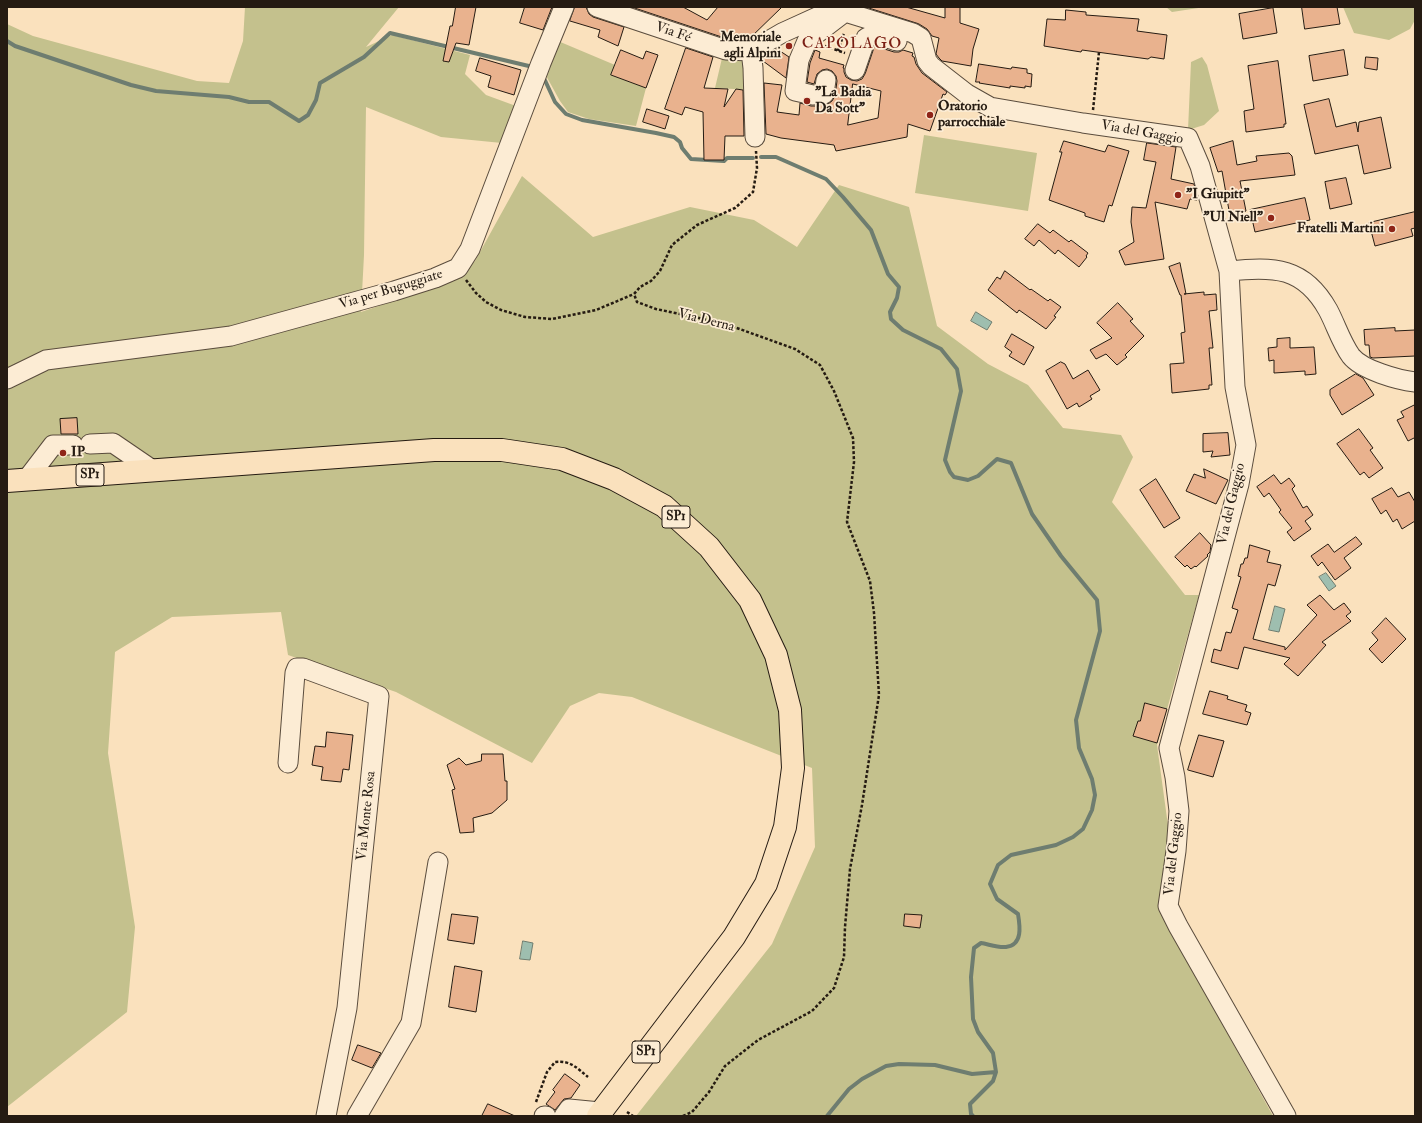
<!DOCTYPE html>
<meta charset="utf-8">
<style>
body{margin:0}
#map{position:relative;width:1422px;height:1123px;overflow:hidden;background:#fae1bd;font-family:"IM FELL Double Pica",serif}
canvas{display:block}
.frame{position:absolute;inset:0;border:8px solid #251b12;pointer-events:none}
</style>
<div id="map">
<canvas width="1422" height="1123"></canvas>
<div class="frame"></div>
</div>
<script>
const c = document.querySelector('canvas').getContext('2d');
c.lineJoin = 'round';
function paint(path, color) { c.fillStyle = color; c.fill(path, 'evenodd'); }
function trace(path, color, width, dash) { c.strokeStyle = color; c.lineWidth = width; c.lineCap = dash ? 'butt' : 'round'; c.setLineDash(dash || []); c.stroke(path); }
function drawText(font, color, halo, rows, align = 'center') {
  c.font = font + ' "IM FELL Double Pica",serif'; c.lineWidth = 3.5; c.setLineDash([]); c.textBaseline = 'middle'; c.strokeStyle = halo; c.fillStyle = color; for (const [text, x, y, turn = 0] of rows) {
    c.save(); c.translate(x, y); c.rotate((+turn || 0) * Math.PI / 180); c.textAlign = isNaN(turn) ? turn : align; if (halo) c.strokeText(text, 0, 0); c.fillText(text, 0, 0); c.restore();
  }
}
paint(new Path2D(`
 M245,7H399L366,47L392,35L470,55L465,74L486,95L516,106L502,143L441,137L366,107L364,255L361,312L452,281L475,261L522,176L593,237L690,207L754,220L797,247L839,185L909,207L937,326L988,364L1028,385L1063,428L1121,435L1133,457L1112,502L1185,595H1199L1157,745L1169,833L1162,915L1273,1116H636L772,944L815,847L812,768L632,697L599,693L570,706L532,763L396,692L288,655L281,612L172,617L115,652L108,753L135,927L127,1012L7,1107V24L33,36L197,81L229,83L243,41Z
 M1166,7H1205L1172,12Z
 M1343,7H1415V20L1410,29L1389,40L1354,33Z
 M558,41L615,65L611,75L646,88L636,126L589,119L568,112L560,101L544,72Z
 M723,54L746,58L752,90L715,88Z
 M1202,57L1207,65L1219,111L1204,125L1188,130L1191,62Z
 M924,135L1037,153L1028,211L915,193Z`), '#c4c18d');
const water = new Path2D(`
 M976,312L992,322L987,330L971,321Z
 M1326,573L1336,586L1329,591L1319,577Z
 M1275,606L1285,609L1279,632L1269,630Z
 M523,941L533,943L530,960L520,959Z`);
paint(water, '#9ebeaf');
trace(water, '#6e7d70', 1);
trace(new Path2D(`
 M7,41L15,46L131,85L156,91L229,97L249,102H269L299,121L308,115L316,100L320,83L364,57L390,33L533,67
 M543,76L555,102L566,114L582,120L656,133L674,137L680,142L682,148L691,159L724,161L727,158H753
 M761,157H776L826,179L843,197L871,230L888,274L899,287L897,298L890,312L891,319L903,330L941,349L957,369L961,391L945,460L950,472L954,477L968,480L978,476L997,459L1011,463L1032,514L1061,556L1097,600L1100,631L1076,720L1079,748L1092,779L1095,795L1092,810L1083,829L1073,837L1056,845L1011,855L998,865L990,884L997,899L1018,914C1020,926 1023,945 1006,947C998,948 988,944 981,943L974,948L971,977L973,1019L978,1032L993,1053L996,1072L993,1081L970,1104L971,1114L973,1116
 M827,1116L849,1089L862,1079L886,1066L899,1064L935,1065L972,1074L996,1072`), '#6e7d70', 4);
const building = new Path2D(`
 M456,7H476L469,45L456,43L449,62L443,61L450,26H452Z
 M525,7H552L543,30L520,23Z
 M575,7H586L589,14L593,17L624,27L618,46L598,37L600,30L570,21Z
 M632,7H683L707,20L718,7H782L748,40L728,39Z
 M866,7H906L945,18V7H960V23L979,29L973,49L971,66L942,61L939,58L936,54L939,38L932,36L927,29L919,24Z
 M1302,7H1337L1340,24L1305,29Z
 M1273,8L1277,33L1243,39L1239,14Z
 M1066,10L1086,12V15L1139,19L1137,31L1167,35L1164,59L1151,57L1148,59L1082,50L1081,52L1044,46L1047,19L1065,20Z
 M875,46L894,52H899L903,50L913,53L912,56L914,57L916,64L922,73L947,92L945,95L943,94L930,131L908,124L907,137L836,151L834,145L781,138L766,134L764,83L782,85L777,112L799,115L800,103L811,106H816L819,104H828L832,101L835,96L837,81L836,76L832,71L827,69L822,70L817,74L814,84L807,82L810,63L815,50L820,52L819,58L844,65L843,68H844V72L846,77L851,80L857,81L862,79L865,74ZM853,84L881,91L878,118L848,125Z
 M686,48L713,57L704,88L728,89L724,107L736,89L743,90L744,136H725L724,160H704L703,112L685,107L682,115L665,109Z
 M777,49L789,57L786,78L763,61V57Z
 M621,50L643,59L646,51L658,55L646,88L611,75Z
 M1344,50L1348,75L1313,81L1309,56Z
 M1366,57L1378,58L1377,70L1365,68Z
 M480,58L521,70L514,95L488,87L491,76L476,71Z
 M1278,61L1286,124H1284V127L1246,132L1244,111L1254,109L1248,66Z
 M979,64L1011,69L1012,67L1027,69V73L1032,74L1031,87L1025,86V88L1010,86V88L979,83L980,82H976Z
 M1329,99L1336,127L1356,122L1358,132L1359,122L1381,117L1391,168L1364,174L1358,145L1315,154L1304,105Z
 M647,109L669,116L665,129L643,122Z
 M1064,141L1105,152L1108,145L1129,151L1112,206L1109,205L1104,222L1085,216V213L1049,200L1062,152H1060Z
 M1233,141L1237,165L1257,161L1256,156L1289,153L1292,156L1295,175L1240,181L1246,211L1230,216L1222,171L1218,172L1210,148Z
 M1147,143L1176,147L1171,179L1194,184L1198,199L1197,200L1190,199L1187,209L1155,202L1164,259L1125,265L1119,251L1134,242L1131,222L1132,207L1146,208L1156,162L1144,160Z
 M1346,178L1352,204L1330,209L1325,182Z
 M1305,198L1310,220L1255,232L1250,210Z
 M1415,212V228L1411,229L1413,236L1375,246L1369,223Z
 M1038,224L1050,233L1053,230L1069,242L1071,240L1088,253L1086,256L1087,257L1079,267L1058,250L1055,254L1039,240L1034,246L1025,239Z
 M1180,263L1186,294H1184L1204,292V295L1216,294L1217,310L1209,311L1213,348H1209L1212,385H1209V389L1172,393L1170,364L1184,363L1181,333L1185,332L1181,295H1180L1169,267Z
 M1005,271L1030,290L1031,289L1048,301L1050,299L1061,307L1054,316L1056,317L1046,329L1019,310L1017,313L988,290L997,277L1000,279Z
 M1118,303L1133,319L1130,321L1144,336L1125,355L1127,357L1117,365L1106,354L1096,359L1090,350L1112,338L1097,323Z
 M1395,328V331L1415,330V356L1373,358L1370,357L1369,345H1365L1364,330Z
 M1012,334L1034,347L1024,365L1009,356L1012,352L1005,347Z
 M1290,338V348L1314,347L1316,374L1305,375V371L1274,373V360L1269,361L1268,348L1277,347V339Z
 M1061,362L1065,364L1073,379L1088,370L1100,390L1090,396L1092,399L1079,407L1077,403L1067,409L1046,371Z
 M1356,374L1363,378L1374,395L1342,415L1330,395V390Z
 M1415,405V439L1414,438L1408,441L1397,420L1404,417L1401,412Z
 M77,418L78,434H61L60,419Z
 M1359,429L1373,448L1370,450L1383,468L1369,478L1364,472L1360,475L1337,444Z
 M1228,433L1230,455L1211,457L1213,451L1203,452V434Z
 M1204,469L1228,480L1216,504L1186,491L1194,474L1205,478Z
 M1274,475L1281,484L1289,478L1295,486L1292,489L1303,508L1307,506L1313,515L1305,521L1311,529L1294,541L1287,532L1292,528L1279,512L1281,510L1269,493L1264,497L1257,487Z
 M1156,479L1180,518L1164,528L1140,490Z
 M1392,488L1398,497L1409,492L1415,502V521L1402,529L1397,519L1393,522L1386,510L1381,514L1372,499Z
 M1200,533L1211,545L1210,552L1207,555L1208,556L1196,567L1195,566L1191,569L1187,565L1185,567L1175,557Z
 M1356,537L1362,544L1344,558L1351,568L1335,580L1322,562L1318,566L1311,556L1328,544L1334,552Z
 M1250,545L1270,551L1267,562L1281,565L1275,586L1268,584L1253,639L1285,647V650L1317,615L1307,605L1320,595L1334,610L1344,603L1351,612L1346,616L1351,621L1322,642L1326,645L1298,676L1284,664L1290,658L1244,647L1238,669L1211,662L1214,649L1221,651L1226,632L1231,633L1238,610L1232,608L1241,577L1238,576L1241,564H1243L1245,558H1247Z
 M1386,618L1406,639L1382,663L1369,649L1378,640L1372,633Z
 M1210,691L1228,696L1227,699L1247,705L1245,711L1251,713L1247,725L1203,714Z
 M1145,703L1167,709L1157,743L1133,736L1138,721H1140Z
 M327,732L353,735L349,770L343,769L341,782L321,780L323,767L312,765L315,746L325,747Z
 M1199,735L1224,741L1213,777L1188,770Z
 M482,754H503L505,781H507V800L492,813L473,818L474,832L460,833L452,790L455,789L447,765L459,758L466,765L481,761Z
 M452,914L478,917L474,944L448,940Z
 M905,914L922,915L920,928L904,926Z
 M455,966L482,971L476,1012L449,1007Z
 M358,1045L381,1053L372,1068L352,1060Z
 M565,1074L580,1085L571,1098L564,1099L555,1110L546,1104L555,1092L553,1090Z
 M488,1104L515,1116H482Z`);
paint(building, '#e9b28e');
trace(building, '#251b12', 1);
const minor = new Path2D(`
 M597,7L726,50L751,51
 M841,7L845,12L913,33L921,38L927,61L931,66L967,94L990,107L1083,123L1188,138L1200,166L1229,271L1235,387L1246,445L1239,484L1169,748L1175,777L1179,811L1176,851L1168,906L1178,926L1286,1116
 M751,51L782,33L839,7
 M751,51L753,68L755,137
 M855,70L866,38L874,34L897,41
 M824,94L826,80
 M813,95L795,91L799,60L807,41L845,12
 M1229,271C1274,266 1304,267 1328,310C1336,325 1341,342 1351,356C1362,370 1398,380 1415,382
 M7,379L46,360L231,336L394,291L435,278L458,268L470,249L541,63L564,7
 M90,444L113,443L154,471
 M27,479L53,445H73
 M288,763L295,673L297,668H303L379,696L347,1008L326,1116
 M357,1116L411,1023L438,862
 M544,1116H546
 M564,1116L569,1109L600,1112`);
const major = new Path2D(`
 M7,481L434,450H502L562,459L614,479L664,506L709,547L750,600L776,655L790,710L793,768L785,827L766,884L734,937L598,1116`);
trace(minor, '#5a4c3d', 21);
trace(major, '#251b12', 24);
trace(new Path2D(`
 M825,46L845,53
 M838,51L844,33
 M1093,110L1099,52
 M466,280L476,293L486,302L501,310L525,317L552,319L596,310L634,294
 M536,1102L547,1072L555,1062C570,1060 577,1068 588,1077
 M627,1112L633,1116
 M683,1116L692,1112L709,1092L725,1066L758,1040L812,1011L834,988L844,957L845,927L850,869L862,805L879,695L874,613L870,581L847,522L854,462L853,438L834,391L820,365L795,349L723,323L656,309L637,302L634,294L640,287L651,281L660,271L672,245L697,225L735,208L753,192L757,168L756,151`), '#251b12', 2.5, [3, 2]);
trace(minor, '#fcecd4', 19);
trace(major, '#fae1bd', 22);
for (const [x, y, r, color] of [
 [789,46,4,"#8f2418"],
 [807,101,4,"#8f2418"],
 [930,115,4,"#8f2418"],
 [1178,195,4,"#8f2418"],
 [1271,218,4,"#8f2418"],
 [1392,229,4,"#8f2418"],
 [63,453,4,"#8f2418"]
]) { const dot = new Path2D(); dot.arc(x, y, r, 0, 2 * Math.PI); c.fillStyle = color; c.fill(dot); trace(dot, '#fcecd4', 1.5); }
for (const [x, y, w] of [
 [90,475,28],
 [676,517,28],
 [646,1052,28]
]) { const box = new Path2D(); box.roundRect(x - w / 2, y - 11, w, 22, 3); c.fillStyle = '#fcecd4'; c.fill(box); trace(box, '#251b12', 1); }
drawText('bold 13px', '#251b12', null, [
 ["SP1",90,475],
 ["SP1",676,517],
 ["SP1",646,1052]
]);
drawText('14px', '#251b12', '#fcecd4', [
 ["Via Fé",673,33,19],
 ["Via del Gaggio",1142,133,10],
 ["Via per Buguggiate",391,290,-17],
 ["Via Derna",706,321,14],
 ["Via del Gaggio",1232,504,-77],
 ["Via Monte Rosa",367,816,-84],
 ["Via del Gaggio",1174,854,-84]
]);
drawText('bold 14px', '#251b12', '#fcecd4', [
 ["Memoriale",781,38,"right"],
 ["agli Alpini",781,54,"right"],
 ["\"La Badia",815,93],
 ["Da Sott\"",815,109],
 ["Oratorio",938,107],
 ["parrocchiale",938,123],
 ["\"I Giupitt\"",1186,195],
 ["\"Ul Niell\"",1263,218,"right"],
 ["Fratelli Martini",1384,229,"right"],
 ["IP",71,453]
], 'left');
c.letterSpacing = '1px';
drawText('16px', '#7a1f14', '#fcecd4', [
 ["CAPOLAGO",852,45]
]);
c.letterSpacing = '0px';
</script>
